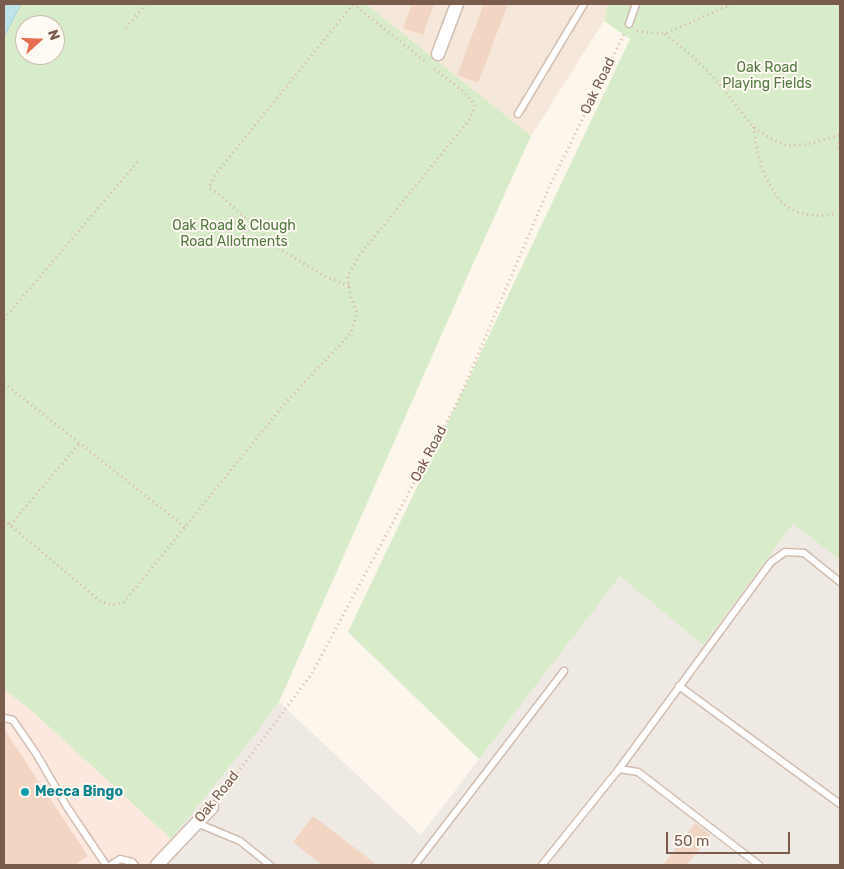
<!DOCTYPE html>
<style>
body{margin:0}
#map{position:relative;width:844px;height:869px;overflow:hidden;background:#fdf6ec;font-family:Rubik,sans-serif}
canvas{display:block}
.frame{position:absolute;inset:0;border:5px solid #7a5c4d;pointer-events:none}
.north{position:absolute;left:15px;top:15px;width:50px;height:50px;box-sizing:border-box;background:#fffaf3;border:1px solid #cabbb1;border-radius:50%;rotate:70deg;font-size:14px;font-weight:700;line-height:20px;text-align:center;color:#7a5c4d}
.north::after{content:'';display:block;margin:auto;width:18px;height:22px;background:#e76f51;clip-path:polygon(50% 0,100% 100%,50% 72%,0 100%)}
.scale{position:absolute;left:666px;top:832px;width:124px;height:22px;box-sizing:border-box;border:2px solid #7a5c4d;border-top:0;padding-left:6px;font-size:15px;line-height:18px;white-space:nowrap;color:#7a5c4d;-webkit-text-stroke:4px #fffaf3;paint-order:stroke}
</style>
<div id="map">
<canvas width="844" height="869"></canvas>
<div class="frame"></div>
<div class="north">N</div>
<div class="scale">50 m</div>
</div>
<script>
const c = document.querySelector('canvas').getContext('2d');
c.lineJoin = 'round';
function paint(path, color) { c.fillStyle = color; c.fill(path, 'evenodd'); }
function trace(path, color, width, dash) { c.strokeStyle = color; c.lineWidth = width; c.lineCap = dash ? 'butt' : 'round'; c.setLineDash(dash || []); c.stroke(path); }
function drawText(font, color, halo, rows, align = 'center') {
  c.font = font + ' Rubik,sans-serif'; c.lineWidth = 4; c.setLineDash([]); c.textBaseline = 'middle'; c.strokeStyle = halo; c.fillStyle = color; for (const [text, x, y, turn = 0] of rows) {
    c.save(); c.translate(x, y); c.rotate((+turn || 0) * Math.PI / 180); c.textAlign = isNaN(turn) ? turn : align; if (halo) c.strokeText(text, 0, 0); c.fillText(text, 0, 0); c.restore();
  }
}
paint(new Path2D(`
 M366,4H608L604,21L531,136Z`), '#f5e8da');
paint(new Path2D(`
 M4,689L34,713L171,839L149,865H4Z`), '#fde8e0');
paint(new Path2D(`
 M793,524L840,560V865H149L248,744L279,702L421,835L620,575L703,645Z`), '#efe9e4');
paint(new Path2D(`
 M21,4H366L531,136L468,275L279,702L248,744L171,839L34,713L4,689V37ZM25,25H55V55H25Z
 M608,4H840V560L793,524L703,645L620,576L479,759L348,632L630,39L604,21Z`), '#d8ecc9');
const water = new Path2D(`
 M6,4H21L4,37V8Z`);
paint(water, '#bfe3e8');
trace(water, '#a5d3da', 1);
paint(new Path2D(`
 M412,4H434L423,35L403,28Z
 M484,4H508L478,83L457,75Z
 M4,729L88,856L75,865H4Z
 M313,816L377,865H322L293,842Z
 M695,823L710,835L687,865H663Z`), '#f3d5c3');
const service = new Path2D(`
 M629,24L636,4
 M518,114L584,4
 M679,686L840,804
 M4,718L13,720L37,755L67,807L106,865
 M619,769L771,562L785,552L804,553L840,582
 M197,823L240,841L270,865
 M111,865L120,859L132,862L135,865
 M415,865L564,671
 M542,865L619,769L638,772L759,865`);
const minor = new Path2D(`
 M438,54L457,4
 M157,865L212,807`);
trace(service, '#d1beb0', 9);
trace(minor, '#d1beb0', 15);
trace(new Path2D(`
 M353,4L426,62
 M126,28L146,4
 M637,31L665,34L732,4
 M665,34L691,55L718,82L753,127L770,138L787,146L809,144L840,135
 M754,127C755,150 765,185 782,202C795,215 817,218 833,214
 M840,153L838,150L840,138
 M349,286L326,277L280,249L220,195L209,188L215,175L353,4
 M4,319L140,159
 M4,383L185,527
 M4,520L100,601L112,605L124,602L287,401L351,333L357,313L350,295L348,276L358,257L470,119L475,105L463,91L433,68
 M10,525L80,443
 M219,797L311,675L459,399L550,185L625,32`), '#d9b8a5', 3, [1, 4]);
trace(service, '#fff', 6);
trace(minor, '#fff', 12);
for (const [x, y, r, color] of [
 [25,792,5,"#0f9aa8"]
]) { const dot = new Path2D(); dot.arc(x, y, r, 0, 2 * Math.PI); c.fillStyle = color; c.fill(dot); trace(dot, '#fffaf3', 2); }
drawText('14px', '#537a41', '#fffaf3', [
 ["Oak Road",767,68],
 ["Playing Fields",767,84],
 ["Oak Road & Clough",234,226],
 ["Road Allotments",234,242]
]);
drawText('14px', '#7a5c4d', '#fffaf3', [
 ["Oak Road",598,86,-64],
 ["Oak Road",429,454,-62],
 ["Oak Road",217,797,-51]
]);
drawText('bold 14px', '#0d838f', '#fffaf3', [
 ["Mecca Bingo",35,792]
], 'left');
</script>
